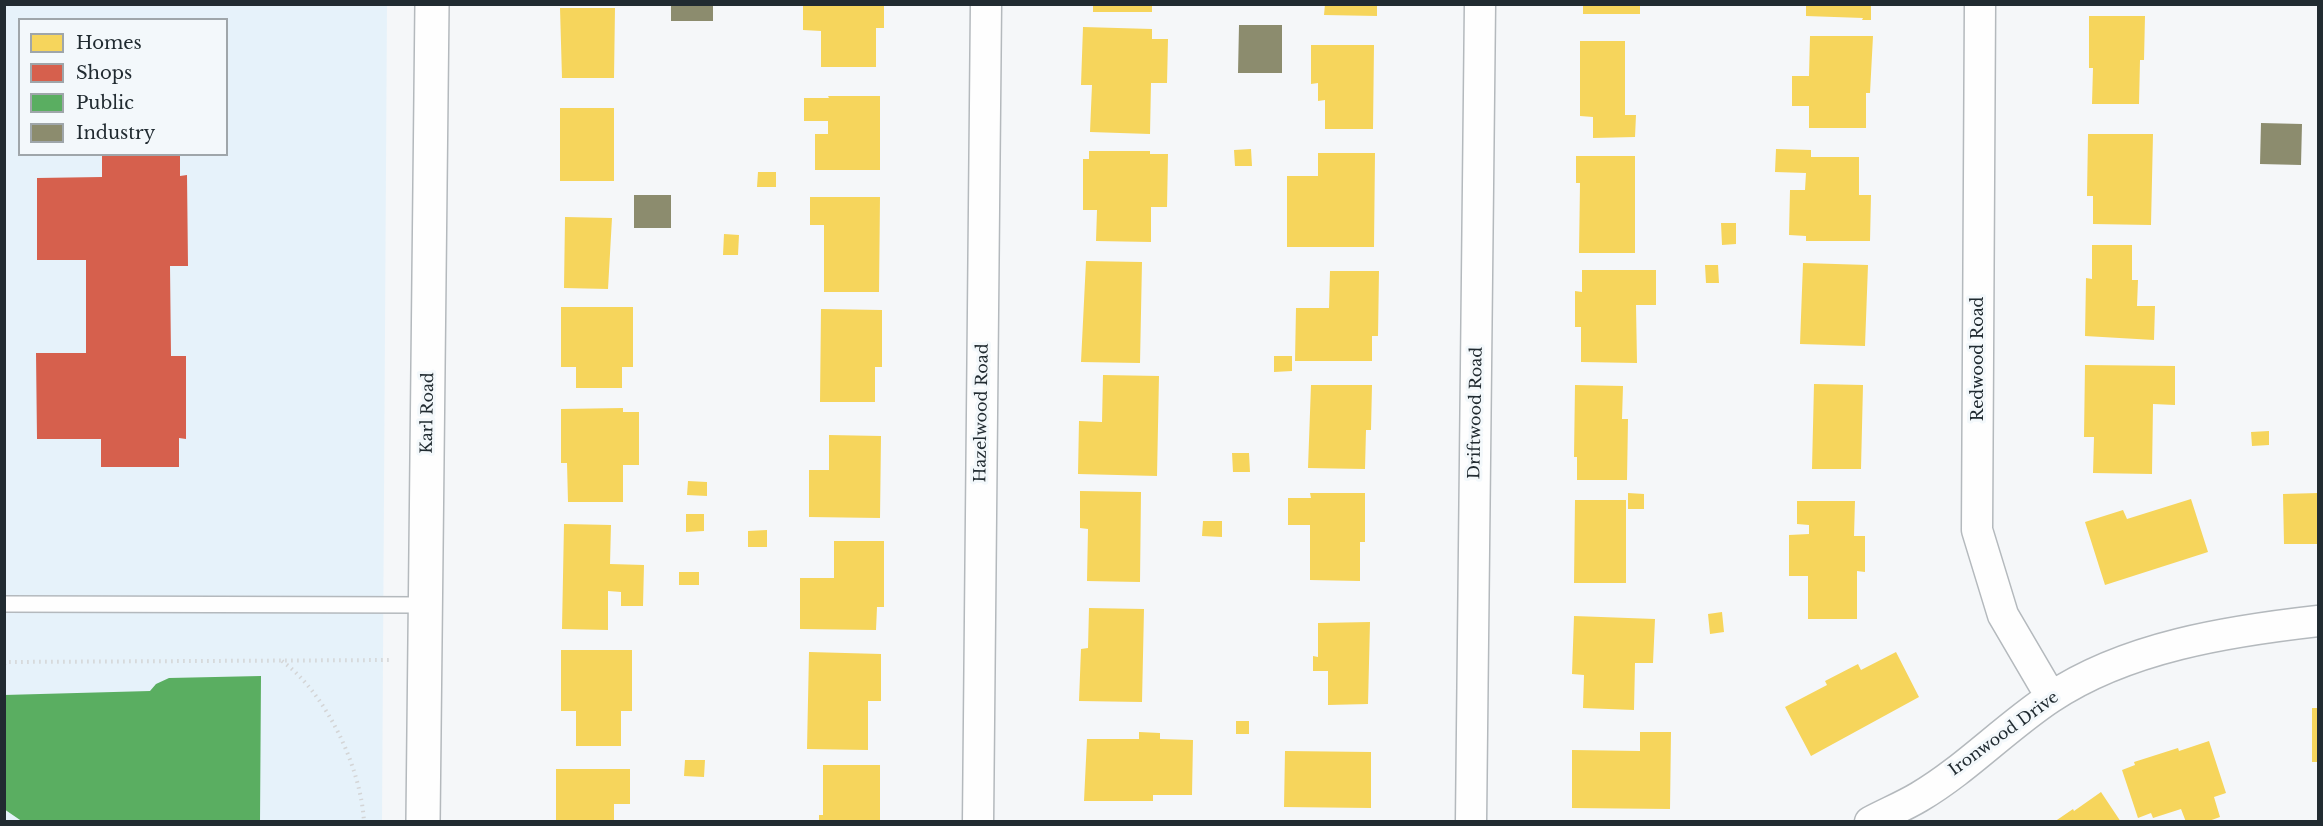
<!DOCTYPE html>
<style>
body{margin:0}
#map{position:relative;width:2323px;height:826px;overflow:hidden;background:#f5f7f9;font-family:"Libre Baskerville",serif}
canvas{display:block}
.frame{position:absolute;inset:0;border:6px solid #212b31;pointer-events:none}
.legend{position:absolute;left:18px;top:18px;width:210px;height:138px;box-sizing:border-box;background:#f3f8fb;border:2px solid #9fa6aa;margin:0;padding:8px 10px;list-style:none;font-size:18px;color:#212b31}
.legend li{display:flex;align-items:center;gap:12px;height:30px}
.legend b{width:30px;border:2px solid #9fa6aa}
</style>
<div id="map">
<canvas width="2323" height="826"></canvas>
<div class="frame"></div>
<ul class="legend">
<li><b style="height:16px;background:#f6d55c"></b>Homes</li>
<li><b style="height:16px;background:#d6604d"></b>Shops</li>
<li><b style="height:16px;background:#5aae61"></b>Public</li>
<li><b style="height:16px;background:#8c8c6e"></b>Industry</li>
</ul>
</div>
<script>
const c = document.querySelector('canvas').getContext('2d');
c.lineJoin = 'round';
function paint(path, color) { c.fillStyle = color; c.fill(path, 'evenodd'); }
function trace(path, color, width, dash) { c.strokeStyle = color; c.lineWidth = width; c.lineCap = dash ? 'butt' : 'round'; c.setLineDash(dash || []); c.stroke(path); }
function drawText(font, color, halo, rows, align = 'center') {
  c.font = font + ' "Libre Baskerville",serif'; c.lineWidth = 6; c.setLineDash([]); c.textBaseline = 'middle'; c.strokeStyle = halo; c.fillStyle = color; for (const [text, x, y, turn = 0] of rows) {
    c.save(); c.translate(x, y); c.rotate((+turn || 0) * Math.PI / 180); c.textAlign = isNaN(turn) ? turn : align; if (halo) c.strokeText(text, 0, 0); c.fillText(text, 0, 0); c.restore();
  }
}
paint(new Path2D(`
 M5,5H387L382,821L5,822ZM20,20H226V154H20Z`), '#e6f2fa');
paint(new Path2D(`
 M803,4H884V28H876V67H821V31L803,30Z
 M1093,4H1152V12H1093Z
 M1325,4H1377V16L1324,15Z
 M1583,4H1640V14H1583Z
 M1806,4H1871V20H1862L1863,18L1806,16Z
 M560,8H615L614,78H562Z
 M2089,16H2145L2144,60H2140L2139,104H2092L2093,68H2089Z
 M1083,27L1152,29V39H1168L1167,83H1151L1150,134L1090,132L1092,85H1081Z
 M1810,36H1873L1870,93H1866V128H1809V106H1792V76H1809Z
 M1580,41H1625V115H1636L1635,137L1593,138V117L1580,116Z
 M1311,45H1374L1373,129H1325V100L1318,101V83L1311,84Z
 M828,96H880V170H815V134H828V121H804V98H829Z
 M560,108H614V181H560Z
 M2088,134H2153L2151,225L2093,224V196H2087Z
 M1251,149L1252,166H1235L1234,150Z
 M1776,149L1811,150V157H1859V195H1871L1870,241H1806V236L1789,235L1790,190H1805L1806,173L1775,172Z
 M1089,151H1150V154H1168L1167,207H1151V242L1096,241L1097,210H1083V159H1089Z
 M1318,153H1375L1374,247H1287V176H1318Z
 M1576,156H1635V253H1579L1580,183H1576Z
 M758,172H776V187H757Z
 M810,197H880L879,292H824V225H810Z
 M565,217L612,218L608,289L564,288Z
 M1721,223H1736V244L1722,245Z
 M724,234L739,235L738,255H723Z
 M2092,245H2132V280H2138L2137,306H2155L2154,340L2085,336L2086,278L2092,279Z
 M1086,261L1142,262L1140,363L1081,362Z
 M1803,263L1868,265L1865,346L1800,344Z
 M1705,265H1718L1719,283H1706Z
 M1582,270H1656V305H1636L1637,363L1581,362V327H1575V291L1582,292Z
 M1330,271H1379L1378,336H1372V361H1295L1296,308H1329Z
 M561,307H633V367H622V388H576V367H561Z
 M821,309L882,310V367H875V402H820Z
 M1274,356H1292V371L1274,372Z
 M2085,365L2175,366V405L2153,404L2152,474L2093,473L2094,437H2084Z
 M1103,375L1159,376L1157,476L1078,474L1079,421L1102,422Z
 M1814,384L1863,385L1861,469H1812Z
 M1311,385H1372L1371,430H1366L1365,469L1308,468Z
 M1575,385L1623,386L1622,419H1628L1627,480H1577V457H1574Z
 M623,408V412H639V465H623V502H568L567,463H561V409Z
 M2269,431V445L2252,446L2251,432Z
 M829,435L881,436L880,518L809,517V470H829Z
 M1232,453H1249L1250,472H1233Z
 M688,481L707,482V496L687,495Z
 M1080,491L1141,492L1140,582L1087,581L1088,529L1080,528Z
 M1310,493H1365V542H1360V581L1310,580V525H1288V498H1311Z
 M1628,493L1644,494V509H1628Z
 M2318,493V544H2284L2283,494Z
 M2191,499L2208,552L2105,585L2085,522L2123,510L2127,519Z
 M1575,500H1626V583H1574Z
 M1797,501H1855L1854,536H1865V572L1857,571V619H1808V576H1789V535L1809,534V525L1797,524Z
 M686,514H704V531L686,532Z
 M1203,521H1222V537L1202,536Z
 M564,524L611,525L610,564L644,565L643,606H621V592L608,591V630L562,629Z
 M767,530V547H748V531Z
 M834,541H884V607H877L876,630L800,629V578H834Z
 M679,572H699V585H679Z
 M1089,608L1144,609L1142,702L1079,701L1081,649L1088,648Z
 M1722,612L1724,632L1710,634L1708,614Z
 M1574,616L1655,619L1653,663H1635L1634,710L1583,708L1584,675L1572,674Z
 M1370,622L1368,704L1328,705V671H1313V656L1318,657V623Z
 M561,650H632V711H621V746H576V711H561Z
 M809,652L881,654V701H868V750L807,749Z
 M1896,652L1919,697L1811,756L1785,707L1827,685L1825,681L1858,664L1861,670Z
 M2312,708H2318V762H2312Z
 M1236,721H1249V734H1236Z
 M1139,732L1160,733V739L1193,740L1192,795H1153V801H1084L1087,739H1139Z
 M1640,732H1671L1670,809L1572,808V750L1640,751Z
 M2209,741L2226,793L2214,797L2220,817L2206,822H2186L2181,809L2153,818L2151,813L2138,818L2122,770L2135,765L2134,762L2178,748L2179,751Z
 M1285,751L1371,752V808L1284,807Z
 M685,760H705L704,777L684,776Z
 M823,765H880V820L819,822V815H823Z
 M556,769H630V804H614V822H556Z
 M2101,792L2121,822H2054L2073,809L2074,811Z`), '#f6d55c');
paint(new Path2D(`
 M102,154H180V176L187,175L188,266H170L171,356H186V439L179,438V467H101V439H37L36,353H86V260H37V178L102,177Z`), '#d6604d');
paint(new Path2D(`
 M261,676L260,822H23L4,809V695L150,691L156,684L169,678Z`), '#5aae61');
paint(new Path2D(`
 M671,4H713V21H671Z
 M1239,25H1282V73H1238Z
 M2261,123L2302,124L2301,165L2260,164Z
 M634,195H671V228H634Z`), '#8c8c6e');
const lane = new Path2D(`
 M4,604L425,605`);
const street = new Path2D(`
 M1980,4L1977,530L2003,615L2051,697
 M978,822L986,4
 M1471,822L1480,4
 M1870,822C1887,813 1904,806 1919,797C1965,770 2005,728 2050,698C2126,647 2229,631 2318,621`);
const secondary = new Path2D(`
 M423,822L432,4`);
trace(lane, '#b4b9bd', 18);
trace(street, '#b4b9bd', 33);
trace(secondary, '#b4b9bd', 36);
trace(new Path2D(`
 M282,661C326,693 361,767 364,822
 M4,664L6,662L391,660`), '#d4d5d6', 4, [1.5, 4.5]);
trace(lane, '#fefefe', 15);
trace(street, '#fefefe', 30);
trace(secondary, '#fefefe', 33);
drawText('16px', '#212b31', '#f3f8fb', [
 ["Redwood Road",1978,359,-90],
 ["Karl Road",428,413,-89],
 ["Hazelwood Road",982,413,-89],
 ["Driftwood Road",1476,413,-89],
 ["Ironwood Drive",2004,734,-36]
]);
</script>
